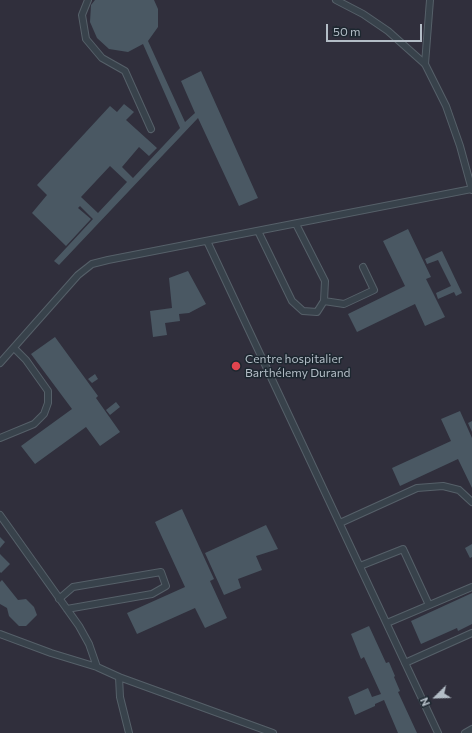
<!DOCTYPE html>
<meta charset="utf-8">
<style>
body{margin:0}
#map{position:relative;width:472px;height:733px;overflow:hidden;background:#24303a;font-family:Commissioner,sans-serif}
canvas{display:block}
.north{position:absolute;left:416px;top:677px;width:40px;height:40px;-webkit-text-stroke:3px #1d2730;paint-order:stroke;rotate:247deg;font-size:11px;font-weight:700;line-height:16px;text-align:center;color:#b3bdc6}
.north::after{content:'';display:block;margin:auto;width:14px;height:18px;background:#b3bdc6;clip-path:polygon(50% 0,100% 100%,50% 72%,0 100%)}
.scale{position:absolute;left:326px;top:24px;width:96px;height:18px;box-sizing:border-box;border:2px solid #b3bdc6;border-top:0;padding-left:5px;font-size:12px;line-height:14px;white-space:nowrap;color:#b3bdc6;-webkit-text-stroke:3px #1d2730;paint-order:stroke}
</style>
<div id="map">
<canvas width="472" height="733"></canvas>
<div class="north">N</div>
<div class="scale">50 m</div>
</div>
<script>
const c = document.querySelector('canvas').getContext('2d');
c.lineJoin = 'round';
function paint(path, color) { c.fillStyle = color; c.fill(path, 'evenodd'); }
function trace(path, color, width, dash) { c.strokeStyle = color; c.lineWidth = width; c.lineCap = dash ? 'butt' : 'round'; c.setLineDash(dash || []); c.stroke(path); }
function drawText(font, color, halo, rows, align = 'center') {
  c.font = font + ' Commissioner,sans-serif'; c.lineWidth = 3; c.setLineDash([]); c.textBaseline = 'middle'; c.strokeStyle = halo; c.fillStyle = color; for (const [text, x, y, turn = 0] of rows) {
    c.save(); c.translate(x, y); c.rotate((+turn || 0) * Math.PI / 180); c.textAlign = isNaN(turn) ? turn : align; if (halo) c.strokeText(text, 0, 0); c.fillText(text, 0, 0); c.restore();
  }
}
paint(new Path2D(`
 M0,0H472V733H0Z`), '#302f3c');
paint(new Path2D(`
 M95,0H154L158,9V27L148,41L185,122L195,113L181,81L201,71L258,198L239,206L198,118L59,265L54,261L93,219L80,206L78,208L91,219L66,246L32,213L47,195L37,185L110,106L117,112L124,104L134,112L126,120L157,148L149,156L139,147L122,167L133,178L180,128L143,44L128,52L109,49L97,38L90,22L91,5ZM110,166L127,182L98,213L81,197Z
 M408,229L431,277L426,279L445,317L425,326L415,304L357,332L348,314L405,286L383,241Z
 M442,251L462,293L456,296L454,292L438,299L436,293L451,286L438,260L427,264L425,259Z
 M188,271L206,304L189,313L179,314L180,321L165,323L167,335L153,337L150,311L172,308L169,278Z
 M55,337L98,396L96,398L120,432L100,446L86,427L35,464L21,446L72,409L31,354Z
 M95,374L98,379L92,383L88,379Z
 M116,402L120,407L110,415L106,410Z
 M460,411L472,438V488L458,459L400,486L392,468L451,441L441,419Z
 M472,421V432L468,423Z
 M182,509L214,579L210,581L227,618L205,628L195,608L137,634L127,613L185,587L155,522Z
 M266,525L278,549L256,556L262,570L238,579L241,588L224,595L205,553Z
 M0,537L5,542L0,548Z
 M472,544V557L470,558L465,548Z
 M0,554L10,564L1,573L0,572Z
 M2,580L18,600L26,599L34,607L37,615L26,626H19L9,616L7,608L0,604V582Z
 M472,593V624L458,631L457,628L421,644L411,621Z
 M369,626L386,663L389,662L395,676L394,677L400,691L398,692L417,733H398L384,700L375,704V706L355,715L348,697L368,688L372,697L381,694L364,657L361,659L351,634Z`), '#4a5863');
const service = new Path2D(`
 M88,0L82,15L86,39L102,58L125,71L151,129
 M336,0L363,14L388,31L425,64L446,106L460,146L472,190
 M425,64L430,0
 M258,231L292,301L303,311L317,312L324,301L325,281L296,224
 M207,241L438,733
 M324,301L344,304L374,290L363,267
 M0,363L78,275L92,264L108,260L472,189
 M0,438L34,424L44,414L48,403V391L26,360L14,348
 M0,515L79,626L89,644L97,667
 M340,523L417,488L443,486L459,490L472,502
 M360,566L403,549L429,605
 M59,599L73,587L161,572L166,586L152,594L67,609
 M387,623L472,587
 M0,634L51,653L97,667L119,677L273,733
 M405,663L472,633
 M119,677L120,697L129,733
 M465,733L472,729`);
trace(service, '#566069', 8);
trace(service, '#38424b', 6);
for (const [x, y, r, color] of [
 [236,366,5,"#e0444e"]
]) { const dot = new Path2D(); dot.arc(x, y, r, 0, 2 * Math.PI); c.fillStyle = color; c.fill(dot); trace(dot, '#1d2730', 1.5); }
drawText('12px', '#b3bdc6', '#1d2730', [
 ["Centre hospitalier",245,359],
 ["Barthélemy Durand",245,373]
], 'left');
</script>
